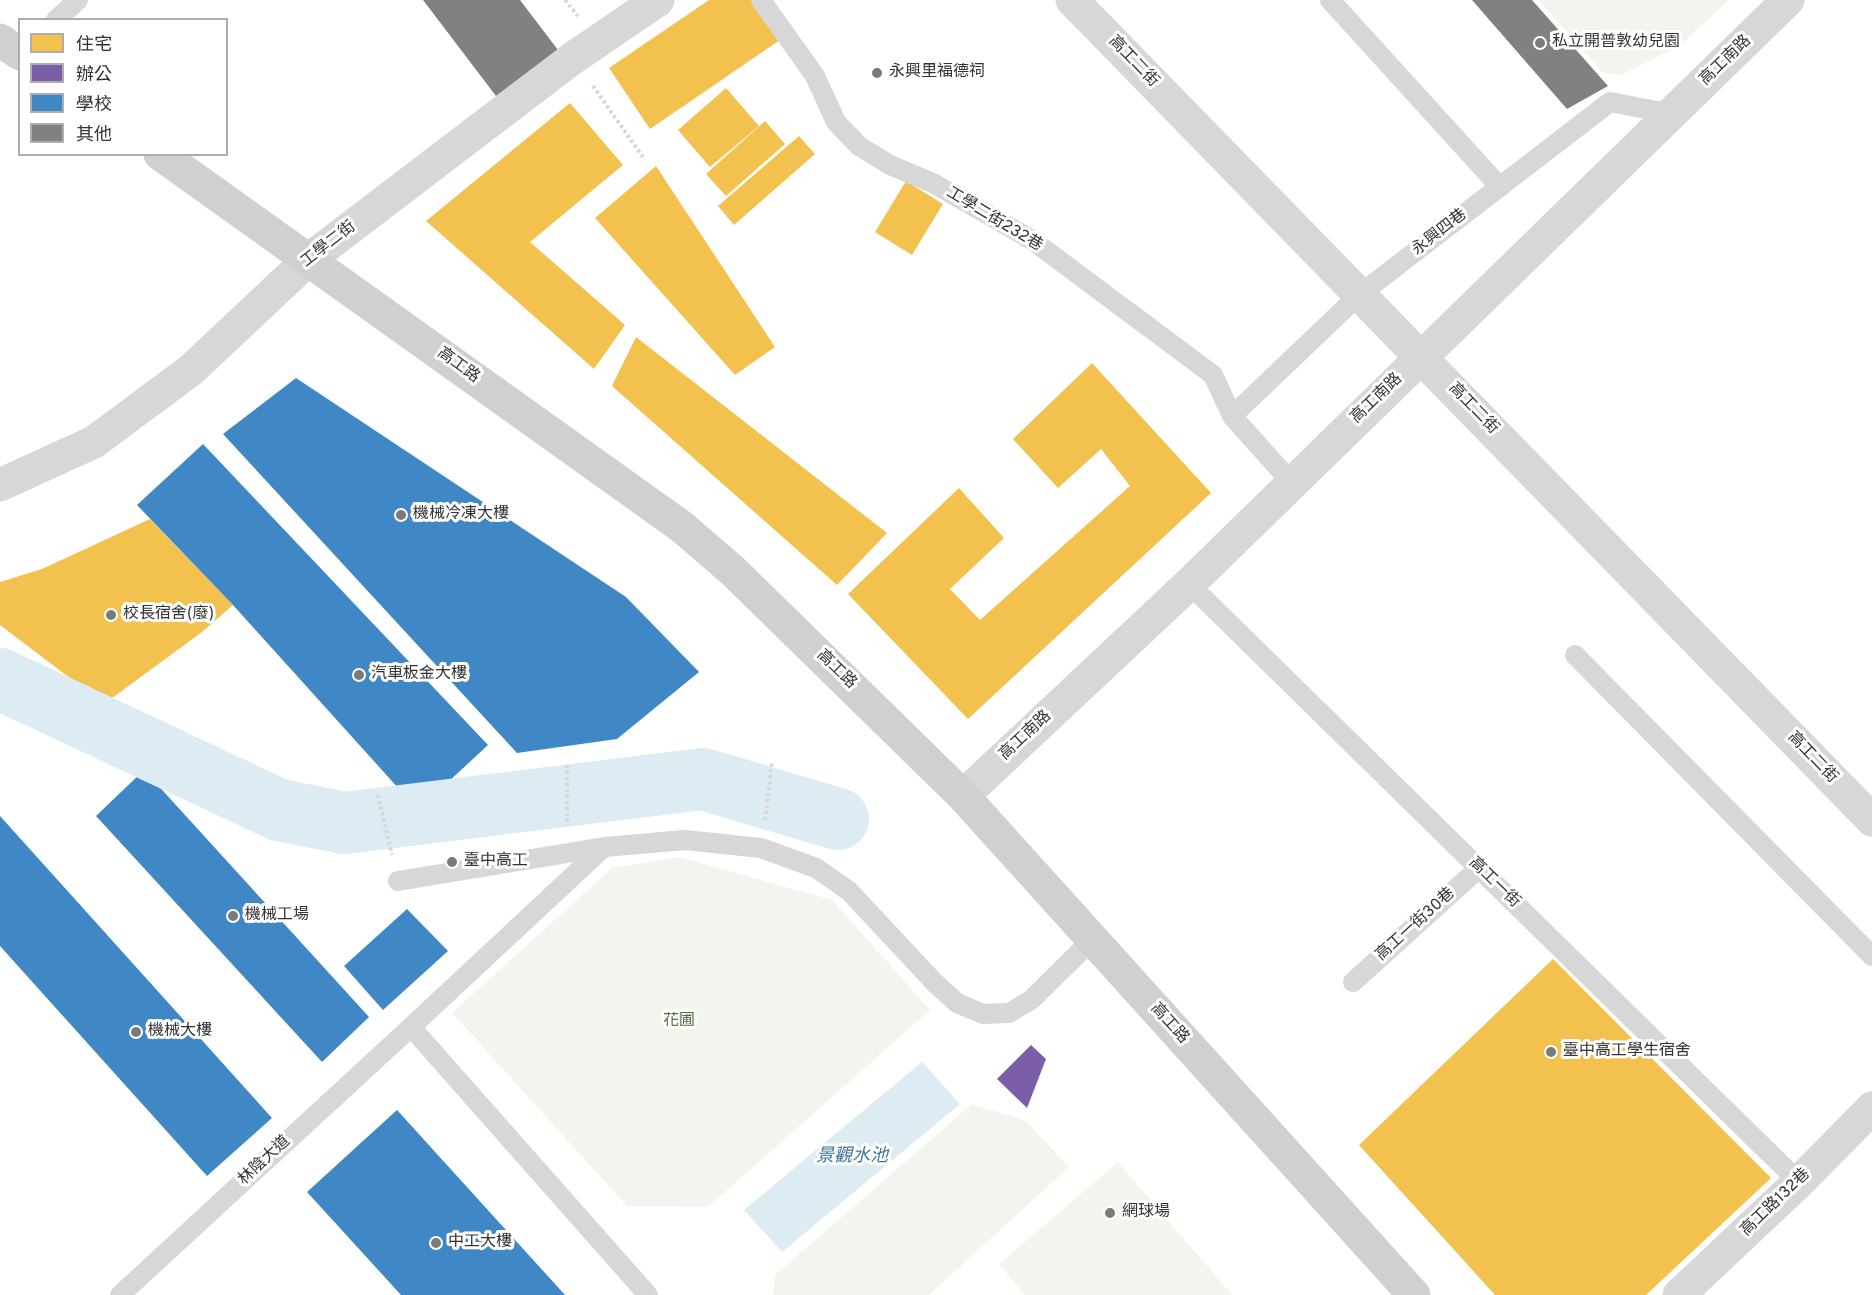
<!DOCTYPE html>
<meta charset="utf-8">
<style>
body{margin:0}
#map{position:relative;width:1872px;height:1295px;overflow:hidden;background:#fff;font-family:Overpass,"Noto Sans TC",sans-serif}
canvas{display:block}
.legend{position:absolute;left:18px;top:18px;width:210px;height:138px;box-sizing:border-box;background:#fff;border:2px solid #adadad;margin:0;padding:8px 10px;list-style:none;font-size:18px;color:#333}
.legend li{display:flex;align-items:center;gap:12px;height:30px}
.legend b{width:30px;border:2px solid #adadad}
</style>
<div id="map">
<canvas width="1872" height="1295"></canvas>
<ul class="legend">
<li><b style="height:16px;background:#f2c14e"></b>住宅</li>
<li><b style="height:16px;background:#7b5ea7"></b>辦公</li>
<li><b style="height:16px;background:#3f88c5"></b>學校</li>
<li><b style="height:16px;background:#818181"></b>其他</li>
</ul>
</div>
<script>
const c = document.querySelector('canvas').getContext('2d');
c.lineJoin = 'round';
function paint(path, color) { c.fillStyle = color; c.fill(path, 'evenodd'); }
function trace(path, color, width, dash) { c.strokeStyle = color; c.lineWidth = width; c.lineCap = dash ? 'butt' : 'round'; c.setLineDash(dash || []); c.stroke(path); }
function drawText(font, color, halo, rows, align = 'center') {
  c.font = font + ' Overpass,"Noto Sans TC",sans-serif'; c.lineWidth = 6; c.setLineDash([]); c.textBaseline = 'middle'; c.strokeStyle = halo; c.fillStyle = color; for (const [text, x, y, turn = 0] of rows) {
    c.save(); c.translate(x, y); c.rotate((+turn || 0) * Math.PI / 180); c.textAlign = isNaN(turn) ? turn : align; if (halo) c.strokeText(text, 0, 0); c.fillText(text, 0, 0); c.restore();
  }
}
paint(new Path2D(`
 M1539,0H1729L1679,46L1619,76L1602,72Z
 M679,857L832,900L930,1010L708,1207L627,1206L452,1013L612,868Z
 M972,1104L1026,1121L1069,1167L929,1295H773L775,1275Z
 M1118,1162L1232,1295H1025L999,1264Z`), '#f1f5ed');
paint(new Path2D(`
 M922,1062L960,1104L782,1252L744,1210Z`), '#ddebf3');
paint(new Path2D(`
 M709,0H752L780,40L650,129L609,68Z
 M726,88L759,126L710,167L678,130Z
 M570,103L623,165L530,242L625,325L594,369L426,221Z
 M765,121L785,144L726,196L706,174Z
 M799,136L815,154L734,225L718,206Z
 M656,166L775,347L735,375L595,218Z
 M906,181L943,204L912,255L875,232Z
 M636,337L887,533L837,585L612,386Z
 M1092,363L1211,493L968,719L848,594L959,488L1004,538L950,589L980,620L1130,486L1101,449L1058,488L1013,439Z
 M150,519L233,605L202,632L104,704L0,625V582L42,569Z
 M1553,959L1771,1178L1646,1295H1495L1359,1145Z`), '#f2c14e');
paint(new Path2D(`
 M1031,1045L1046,1059L1027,1108L997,1079Z`), '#7b5ea7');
paint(new Path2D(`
 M296,378L626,597L699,672L617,739L517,753L223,434Z
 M203,444L488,745L418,810L233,605L137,505Z
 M144,770L369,1017L322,1062L96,816Z
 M0,816L272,1118L207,1176L0,946Z
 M407,909L448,951L383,1010L344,966Z
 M397,1110L565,1295H401L307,1192Z`), '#3f88c5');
trace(new Path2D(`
 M0,679L279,810L344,823L703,779L838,819`), '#ddebf3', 62);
paint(new Path2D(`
 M423,0H520L558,50L496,96Z
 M1472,0H1532L1608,86L1567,109Z`), '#818181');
trace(new Path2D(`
 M565,0L578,16
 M593,86L645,160
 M567,765V826
 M378,795L392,855
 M765,820L772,762`), '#d6d6d6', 4, [3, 3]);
trace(new Path2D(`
 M761,0L815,76L836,122L859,146L890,165L933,183L1032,240L1213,375L1232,416L1292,483
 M1330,0L1500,187
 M56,20L78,0
 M1232,416L1359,295L1610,102L1672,114
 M1189,584L1799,1182
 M1575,655L1872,956
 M604,847L411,1027L648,1295
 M398,881L604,847L685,840L761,848L816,868L849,891L935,983L957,1003L983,1014L1009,1013L1031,1000L1093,939
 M1353,982L1479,868
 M120,1295L411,1027`), '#d7d7d7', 20);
trace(new Path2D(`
 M1072,0L1872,820
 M0,485L94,442L191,370L308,260L573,58L658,0
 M963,796L1189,584L1788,0
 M1679,1295L1799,1182L1872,1108`), '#d7d7d7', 33);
trace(new Path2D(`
 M0,40L20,54
 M160,154L682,527L733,571L963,796L1414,1295`), '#d0d0d0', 33);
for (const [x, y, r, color] of [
 [1540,43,6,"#7a7a7a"],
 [877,73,6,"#7a7a7a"],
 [401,515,6,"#7a7a7a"],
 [111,615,6,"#7a7a7a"],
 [359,675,6,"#7a7a7a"],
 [452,862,6,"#7a7a7a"],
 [233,916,6,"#7a7a7a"],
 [136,1032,6,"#7a7a7a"],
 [1551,1052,6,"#7a7a7a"],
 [1110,1213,6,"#7a7a7a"],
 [436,1243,6,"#7a7a7a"]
]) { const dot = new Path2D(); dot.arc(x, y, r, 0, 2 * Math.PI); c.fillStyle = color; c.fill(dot); trace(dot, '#fff', 2); }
drawText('16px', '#333', '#fff', [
 ["私立開普敦幼兒園",1552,43],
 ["永興里福德祠",889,73],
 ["機械冷凍大樓",413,515],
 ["校長宿舍(廢)",123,615],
 ["汽車板金大樓",371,675],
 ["臺中高工",464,862],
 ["機械工場",245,916],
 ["機械大樓",148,1032],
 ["臺中高工學生宿舍",1563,1052],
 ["網球場",1122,1213],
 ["中工大樓",448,1243]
], 'left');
drawText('16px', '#333', '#fff', [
 ["高工南路",1726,61,-44],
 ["高工二街",1133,62,46],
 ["工學二街232巷",994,220,31],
 ["永興四巷",1440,233,-38],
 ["工學二街",329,245,-38],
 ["高工路",458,366,36],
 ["高工南路",1377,399,-44],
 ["高工二街",1473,409,46],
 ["高工路",836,670,44],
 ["高工南路",1026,736,-43],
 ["高工二街",1812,758,46],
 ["高工一街",1494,883,44],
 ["高工一街30巷",1416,925,-42],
 ["高工路",1169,1024,48],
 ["林陰大道",265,1161,-43],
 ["高工路132巷",1776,1203,-44]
]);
drawText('16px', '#56703f', '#fff', [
 ["花圃",679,1022]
]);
drawText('italic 18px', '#3f7597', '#fff', [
 ["景觀水池",852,1157]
]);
</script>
